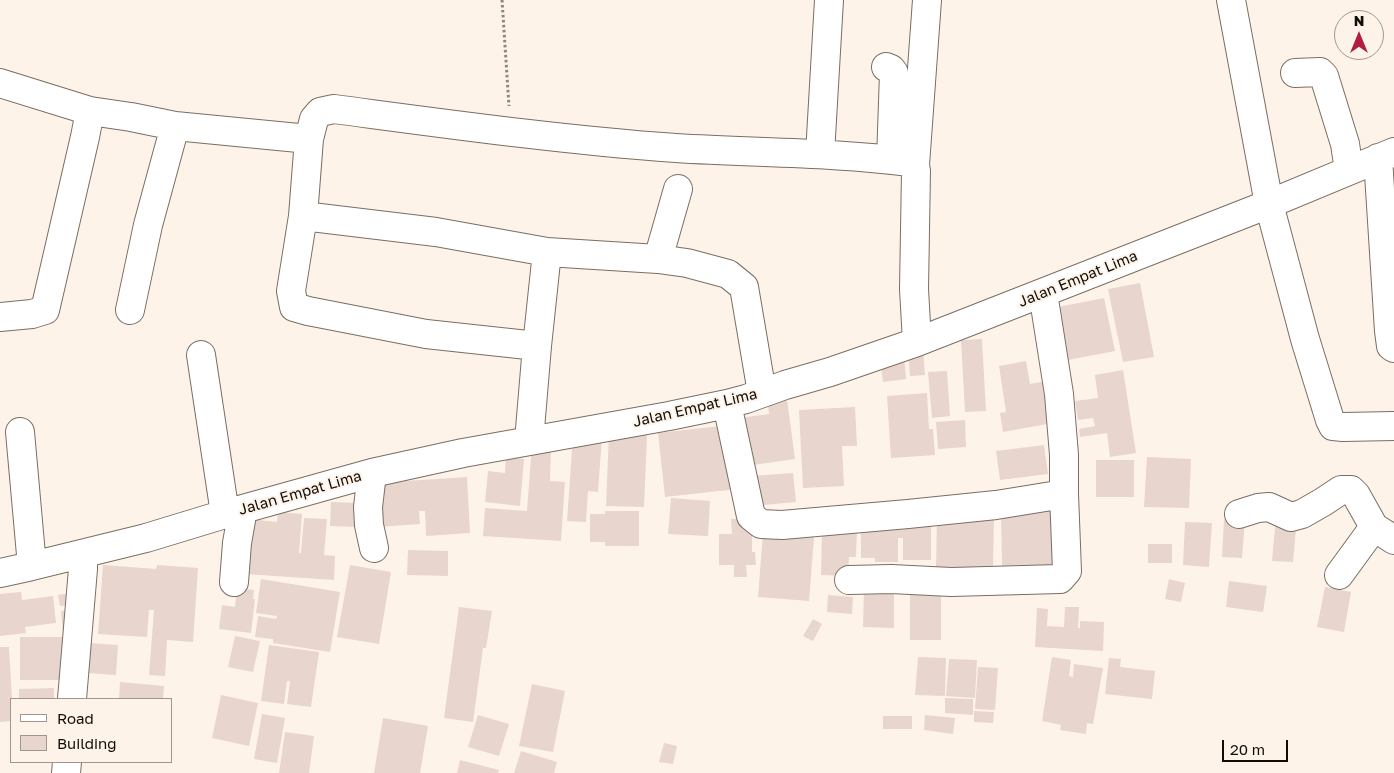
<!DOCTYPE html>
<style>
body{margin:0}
#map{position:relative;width:1394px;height:773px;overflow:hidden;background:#fef3e9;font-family:"Golos Text",sans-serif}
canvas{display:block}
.legend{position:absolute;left:10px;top:698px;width:162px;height:65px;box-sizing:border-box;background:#fef3e9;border:1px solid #9f978f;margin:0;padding:6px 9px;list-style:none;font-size:15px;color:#100c08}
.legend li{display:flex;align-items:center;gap:10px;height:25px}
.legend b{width:25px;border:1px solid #9f978f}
.north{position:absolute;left:1334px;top:10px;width:50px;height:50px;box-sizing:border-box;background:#fef3e9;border:1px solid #9f978f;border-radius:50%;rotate:0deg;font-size:14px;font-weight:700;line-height:20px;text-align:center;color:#100c08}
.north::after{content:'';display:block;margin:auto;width:18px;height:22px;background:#b01d3f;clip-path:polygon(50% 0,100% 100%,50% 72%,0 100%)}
.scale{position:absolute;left:1222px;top:740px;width:66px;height:22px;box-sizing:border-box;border:2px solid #100c08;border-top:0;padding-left:6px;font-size:15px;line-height:18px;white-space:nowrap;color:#100c08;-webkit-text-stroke:4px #fef3e9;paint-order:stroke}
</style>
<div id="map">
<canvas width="1394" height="773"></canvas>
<ul class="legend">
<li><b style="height:6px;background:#fff"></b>Road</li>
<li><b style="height:14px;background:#e8d5ce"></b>Building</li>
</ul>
<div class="north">N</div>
<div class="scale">20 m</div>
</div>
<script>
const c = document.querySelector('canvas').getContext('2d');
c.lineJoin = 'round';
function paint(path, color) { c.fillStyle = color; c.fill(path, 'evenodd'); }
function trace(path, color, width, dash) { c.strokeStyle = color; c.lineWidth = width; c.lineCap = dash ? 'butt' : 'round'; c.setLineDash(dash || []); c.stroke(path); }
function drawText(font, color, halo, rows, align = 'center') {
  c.font = font + ' "Golos Text",sans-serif'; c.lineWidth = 4; c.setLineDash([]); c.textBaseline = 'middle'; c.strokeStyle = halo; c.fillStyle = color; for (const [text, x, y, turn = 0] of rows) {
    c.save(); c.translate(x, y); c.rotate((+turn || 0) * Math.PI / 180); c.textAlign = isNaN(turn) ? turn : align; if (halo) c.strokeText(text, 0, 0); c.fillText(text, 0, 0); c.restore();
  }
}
paint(new Path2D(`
 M1140,283L1154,357L1123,362L1108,289Z
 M1104,298L1115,351L1068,360L1058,307Z
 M982,339L986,411L965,412L961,340Z
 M923,349L925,375L910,376L908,350Z
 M904,356L906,379L883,382L880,358Z
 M1026,361L1030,384L1046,381L1053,423L1003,432L1000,413L1006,412L999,366Z
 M1123,370L1136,453L1110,457L1107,433L1080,437L1079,429L1095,426L1093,418L1078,420L1075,401L1098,398L1095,375Z
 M947,371L950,416L932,418L928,372Z
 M786,392L795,459L746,466L739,418L769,414L767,395Z
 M927,393L929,429H933L935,455L891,458L887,396Z
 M855,407L857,446H842L844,486L803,488L799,410Z
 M965,420L966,447L938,449L936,422Z
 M730,425L737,489L665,497L658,433Z
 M609,433L647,435L644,507L606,506Z
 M573,436L602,438L598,492L588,491L586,522L567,521Z
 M532,444L551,445L550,481L565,482L561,541L483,536L485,508L527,511Z
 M1044,445L1048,474L1000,480L996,451Z
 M506,457L524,459L520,506L485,502L488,471L505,473Z
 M1147,457L1191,459L1189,508L1144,507Z
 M1096,460H1134V497H1096Z
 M793,473L796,502L754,506L751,476Z
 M467,477L470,533L426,536L425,511H419L420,524L378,527L375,483Z
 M671,498L710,501L708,536L668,534Z
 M331,502L357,503L356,527L330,526Z
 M1054,508L1055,565L1002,566L1001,509Z
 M605,511H639V546H605V542H590V514H605Z
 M278,512L302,514L299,553H301L304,518L327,519L324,555L335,556L334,580L245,574L249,519L277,522Z
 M937,514H994L993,569L936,568Z
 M875,518H931V560H903V538H898V562H875V558H861V531H875Z
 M731,519H752V552H755L756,565H746L747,577H734V565H719V534H732Z
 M1224,519L1245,520L1242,558L1222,557Z
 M1185,522L1212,523L1209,567L1183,565Z
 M1275,527L1296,529L1293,562L1272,561Z
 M822,528L857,529L856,557H849L848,576L821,575Z
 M763,533L814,537L809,601L758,597Z
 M1148,544H1172V563H1148Z
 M408,550L448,551V576L407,575Z
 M103,565L156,569L157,565L198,568L193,642L167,640L165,676L149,675L154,610H149L147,637L98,634Z
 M350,565L391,572L379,644L337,637Z
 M261,579L340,592L330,652L273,643V639L255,637L258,616L276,619L277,616L256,613Z
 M1169,579L1185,583L1181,602L1165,599Z
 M1229,581L1267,586L1263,612L1226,607Z
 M910,584H941V640H910Z
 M1325,587L1351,592L1344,632L1317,627Z
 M237,588L254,590L253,599H255L251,633L219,629L222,605L235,607Z
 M864,589L894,590V628L863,627Z
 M21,592L22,600L53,596L56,623L25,627L26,633L0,636V594Z
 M71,593L73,604L60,606L58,595Z
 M828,595L853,597L852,614L827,612Z
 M459,607L492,611L486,648H483L473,722L444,718Z
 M1065,607H1079L1078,628H1080V621L1104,622L1103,651L1035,647L1037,608L1048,609L1047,626L1064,627Z
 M73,610L75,633L63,634L61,611Z
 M813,619L822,624L813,641L803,636Z
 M235,636L260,641L253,672L228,667Z
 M20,637H64L65,680H20Z
 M88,643L118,645L116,675L86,673Z
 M269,645L319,652L311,707L287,704L290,681H287L284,704L261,701Z
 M0,647H9L12,699H11V721L0,722Z
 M918,657L946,658L945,696L915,695Z
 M1052,657L1071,660L1069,676L1073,677L1074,664L1103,668L1093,724L1087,723L1086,734L1060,730L1061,725L1042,721Z
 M1109,658L1121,659L1120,667L1155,671L1152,699L1105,694Z
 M949,659L977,660L975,698L946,696Z
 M978,667L998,668L995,710L975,709Z
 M120,682L164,686L163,699H119Z
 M532,684L565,691L553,752L519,746Z
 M54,688V699H19V689Z
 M221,695L258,703L249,746L212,738Z
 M945,698L973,699V715L945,713Z
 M974,711L994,712L993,723L974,722Z
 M262,714L285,718L277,763L254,759Z
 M478,715L509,724L499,756L468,747Z
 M925,715L955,718L953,734L924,730Z
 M883,716H912V729H883Z
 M383,718L428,726L420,773H374Z
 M285,732L314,736L309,773H279Z
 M664,743L677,746L673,764L659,762Z
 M521,751L557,762L554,773H514Z
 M460,760L499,770L498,773H457Z`), '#e8d5ce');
const minor = new Path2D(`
 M1231,0L1269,204L1305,339L1330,420L1333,426L1343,427L1394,426
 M886,67L891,69L894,73L891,160
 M1295,73L1320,72L1324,76L1345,144L1349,170
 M0,83L90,111
 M820,154L829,0
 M1378,158L1389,331L1391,346L1394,348
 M303,216L309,139L314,119L320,112L334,109C448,124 562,140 676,148C754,153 832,152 910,162L915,165
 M547,252L658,259L687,263L728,274L744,287L762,393
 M658,259L678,189
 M130,310L148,225L175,126
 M0,317L32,314L45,310L85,137L90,111L131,117L175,126L309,139
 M917,342L914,289L916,171L915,165L927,0
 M201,355L225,514
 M727,404L751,516L761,524L782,525L908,514L996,505L1064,494V455L1059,394L1043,293
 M20,432L32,566
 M529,441L537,346L547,252L436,232L303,216L291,291L294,307L308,311L426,334L537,346
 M372,473L368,507L369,525L374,548
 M1239,514L1258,508L1269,507L1291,517L1302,514L1323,502L1341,490H1351L1356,495L1374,527L1394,540
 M0,573L32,566L146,538L225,514L372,473L463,453L669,416L727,404L746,399L785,385L830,372L917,342L1269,204L1394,152
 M1339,575L1374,527
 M849,580L891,579L951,582L1060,579L1067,571L1064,494
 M234,582L237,543L243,509
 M72,699L83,569V554
 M66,773L67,762`);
trace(minor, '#7a6e63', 30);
trace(new Path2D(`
 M502,0L509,106`), '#8d857e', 3, [2.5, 2.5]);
trace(minor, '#fff', 28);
drawText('15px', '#100c08', '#fef3e9', [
 ["Jalan Empat Lima",1078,279,-22],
 ["Jalan Empat Lima",695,408,-13],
 ["Jalan Empat Lima",300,493,-16]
]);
</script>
